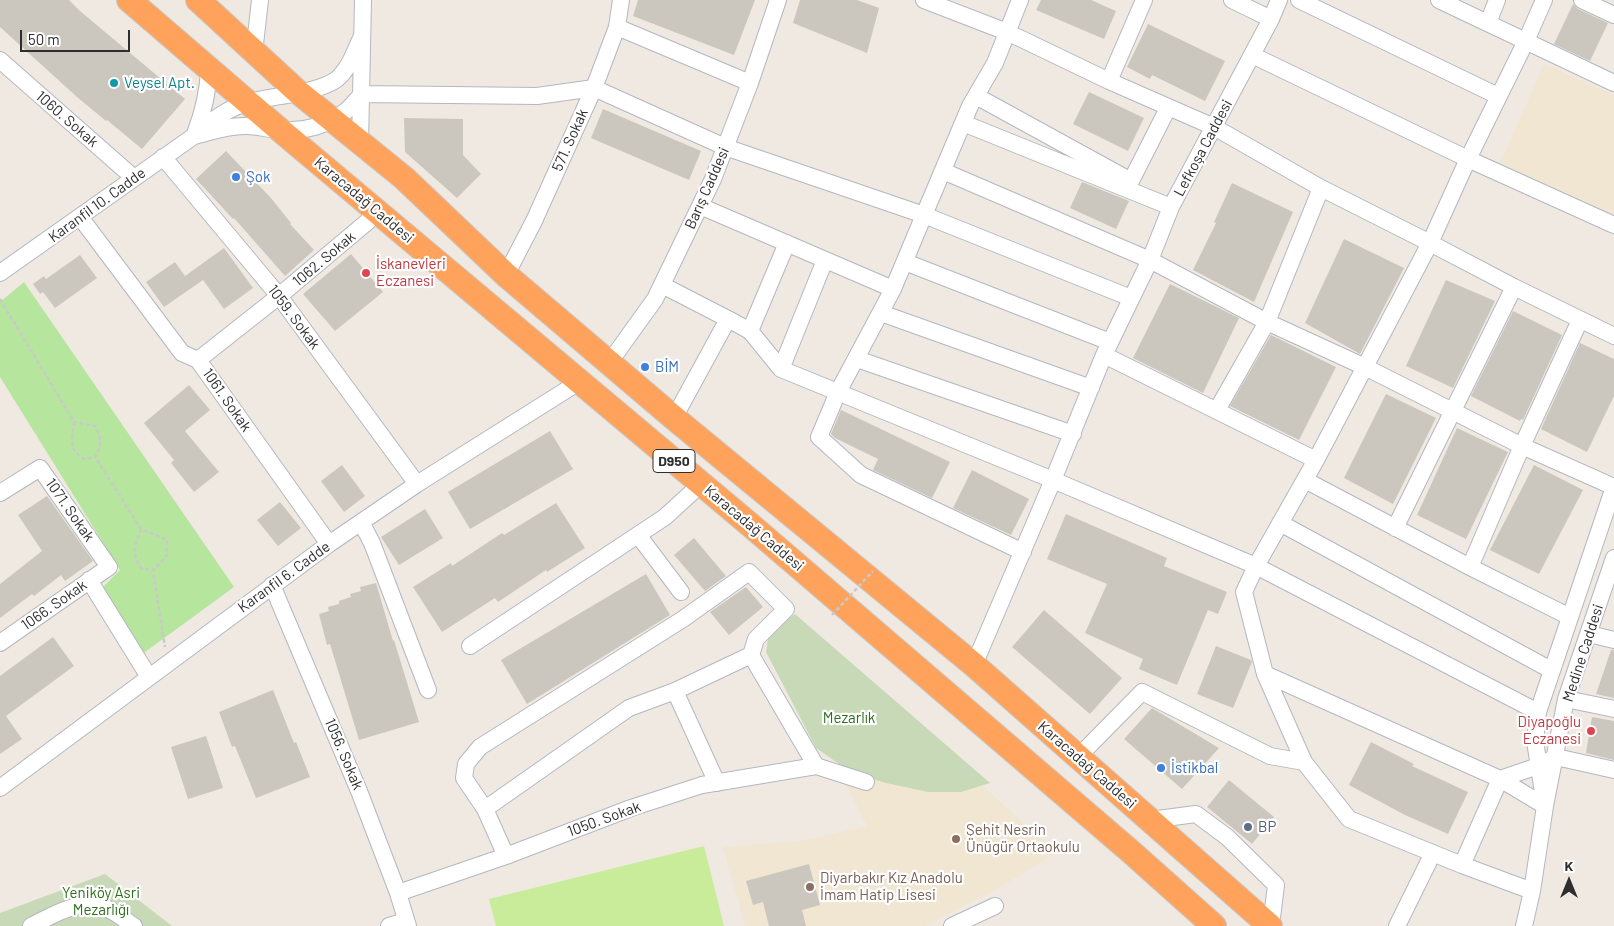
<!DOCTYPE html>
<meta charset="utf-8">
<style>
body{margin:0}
#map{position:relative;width:1614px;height:926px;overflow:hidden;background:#efe9e1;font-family:Barlow,sans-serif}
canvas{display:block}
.north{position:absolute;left:1544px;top:856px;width:50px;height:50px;-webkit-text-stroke:4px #fff;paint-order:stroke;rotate:0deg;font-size:14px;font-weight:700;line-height:20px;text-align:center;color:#2e2e2e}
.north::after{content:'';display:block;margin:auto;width:18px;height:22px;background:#2e2e2e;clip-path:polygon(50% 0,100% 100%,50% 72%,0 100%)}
.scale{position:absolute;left:20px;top:30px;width:110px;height:22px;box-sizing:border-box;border:2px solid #2e2e2e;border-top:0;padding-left:6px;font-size:15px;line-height:18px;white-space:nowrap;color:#2e2e2e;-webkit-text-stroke:4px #fff;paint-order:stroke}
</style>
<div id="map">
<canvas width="1614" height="926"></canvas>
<div class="north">K</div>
<div class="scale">50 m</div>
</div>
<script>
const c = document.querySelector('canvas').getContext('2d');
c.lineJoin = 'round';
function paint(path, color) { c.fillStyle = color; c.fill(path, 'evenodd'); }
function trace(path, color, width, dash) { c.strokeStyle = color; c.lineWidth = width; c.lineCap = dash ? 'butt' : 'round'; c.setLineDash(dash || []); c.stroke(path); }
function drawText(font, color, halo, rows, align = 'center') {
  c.font = font + ' Barlow,sans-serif'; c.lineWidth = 4.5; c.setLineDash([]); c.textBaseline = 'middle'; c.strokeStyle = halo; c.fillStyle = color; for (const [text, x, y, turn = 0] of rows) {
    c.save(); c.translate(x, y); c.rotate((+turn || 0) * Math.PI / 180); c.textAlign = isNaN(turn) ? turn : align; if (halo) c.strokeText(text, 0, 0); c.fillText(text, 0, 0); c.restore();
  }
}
paint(new Path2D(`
 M1544,64L1614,95V214L1500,164Z
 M852,773L961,792L982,785L1056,853L1002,886L926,926H745L723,847L802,841L867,826L846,784Z`), '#f0e6d1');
paint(new Path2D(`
 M24,282L234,587L141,655L103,587L120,570L0,377V302Z`), '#b6e59e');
paint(new Path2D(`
 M795,614L990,783L961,792H928L886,783L852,773L816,748L766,652L769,632Z
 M105,874L172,926H0V913Z`), '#c8d9b8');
paint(new Path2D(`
 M704,846L724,926H496L489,899Z`), '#c9ec9a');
paint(new Path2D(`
 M0,0H69L80,11L185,99L142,149L107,120L106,121L77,97L0,27Z
 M638,0H755L734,55L633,16Z
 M800,0H857L879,8L867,53L793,23Z
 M1041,0H1091L1116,11L1104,39L1036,10Z
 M1573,4L1578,9L1608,23L1590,61L1554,44Z
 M1148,24L1225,61L1205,101L1152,75L1150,79L1127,67Z
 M1089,92L1144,118L1128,151L1073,124Z
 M603,109L701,151L689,180L591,138Z
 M404,118L463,119V155L481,174L457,198L405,152Z
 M226,151L271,198L291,223L290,224L314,250L285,276L234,218L233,219L196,179Z
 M1082,182L1129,201L1116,229L1070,208Z
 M1232,183L1293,212L1254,302L1193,270L1216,223L1214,222Z
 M1344,239L1404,268L1360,354L1305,323Z
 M224,248L253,288L224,309L203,280L164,307L146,282L175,262L185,276Z
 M351,254L383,292L335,331L303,294Z
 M80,255L97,278L55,308L43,292L40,294L33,284L44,276L46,279Z
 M1446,280L1495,301L1453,388L1406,366Z
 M1170,284L1239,318L1203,393L1133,358Z
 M1513,311L1562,335L1523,420L1521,419L1520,421L1471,396Z
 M1271,335L1336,367L1299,440L1230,406Z
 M1580,343L1614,359V396L1587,452L1541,429Z
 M189,385L210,410L185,431L219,472L194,492L171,463L174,460L144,423Z
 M1386,394L1436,418L1393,504L1344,478Z
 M841,410L950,462L932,498L873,470L878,459L835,438L831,434Z
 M1457,428L1508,452L1466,539L1417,515Z
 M550,431L573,469L470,529L448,492Z
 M342,465L365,496L344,512L321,481Z
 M1534,465L1583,490L1539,574L1490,550Z
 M972,470L1029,499L1011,535L953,508Z
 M47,496L93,561L65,581L61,575L34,596L32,594L0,618V584L42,551L18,515Z
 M280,502L301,528L278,546L257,520Z
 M556,503L585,548L547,572L546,570L498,602L495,598L442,632L413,587L451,563L452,566L502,533L504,535Z
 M425,509L443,538L399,565L381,537Z
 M1066,514L1167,558L1164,566L1227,592L1218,614L1208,610L1177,685L1139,669L1143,659L1085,633L1107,584L1047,559Z
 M694,538L726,576L705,591L674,555Z
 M646,574L670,615L527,704L501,660Z
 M376,583L393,641L394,640L419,722L359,740L330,644L327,645L319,614L329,611L328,607L339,604V601L351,597L350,594L361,591L360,587Z
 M746,587L763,607L729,635L710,612Z
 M1044,610L1122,678L1090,714L1012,647Z
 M53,637L74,666L6,716L22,739L0,754V676Z
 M1216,646L1251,660L1252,662L1233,708L1197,694Z
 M1611,650H1614V698L1596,694Z
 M273,690L294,743L296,742L310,777L256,798L235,746L232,747L219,712Z
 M1152,708L1219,748L1182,789L1124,739Z
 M1592,717L1614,721V760L1586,753Z
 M206,736L223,788L188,799L171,747Z
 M1371,742L1414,764L1412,766L1468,792L1448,834L1405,815L1349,785Z
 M1229,780L1274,817L1252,844L1207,807Z
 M809,864L820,905L802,910L806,926H769L763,902L753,905L746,881Z`), '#cbc7bf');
const minor = new Path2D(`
 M924,0L1007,32L1109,81L1214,127L1321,188L1430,243L1514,287L1614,336
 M1020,0L995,63L970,106L924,215L1131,298
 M1232,0L1271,19
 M1299,0L1498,96
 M1439,0L1614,83
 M1582,0L1614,15
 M1488,23L1497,0
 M617,27L750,83
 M254,53L260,0
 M1252,55L1468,159L1614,225
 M0,60L134,178
 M1109,81L1144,0
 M976,96L1131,181L1168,108
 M963,123L1171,207
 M195,134C203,113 208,93 209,70
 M194,136C211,132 229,125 247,126C258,126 270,130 281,130C304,132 329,125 346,111C352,106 357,99 362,94L537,96L594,88L725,147L924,215L893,289L838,392L819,437L861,475L1023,552
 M360,144L363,0
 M163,157L279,296L417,484
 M943,171L1150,260L1267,322L1365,367L1522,446L1614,487
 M700,206L893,289
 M80,217L182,353L198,360L329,544
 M905,262L1110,342
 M0,273L194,136C210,122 227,108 249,102C272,96 319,93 337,79C350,68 355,50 362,36
 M506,275L534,221L594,88L617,27L621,0
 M662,285L728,319L750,331L781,369L1053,480L1256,566L1244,592L1265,674
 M881,313L1091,388
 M750,331L787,243
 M1104,355L1316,460
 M857,359L1073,434
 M198,360L279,296L379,212
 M609,363L655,299L713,179L750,83L778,0
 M781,369L825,260
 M1217,410L1267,322L1321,188
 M674,418L728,319
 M1305,480L1470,567L1570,617
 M0,493L40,468L109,567L0,643
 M361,522L372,543L428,690
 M1280,523L1551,670
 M1395,528L1514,287
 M638,535L681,592
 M1470,567L1522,446L1580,320
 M89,580L149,677
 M272,585L359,791L398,893L408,926
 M1589,634L1614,640
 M470,646L665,517L701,484
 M974,665L1053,480L1104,355L1150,260L1171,207L1271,19L1279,0
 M675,691L717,783
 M1566,699L1614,709
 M1538,712L1256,566L1316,460L1430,243L1468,159L1526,41L1544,0
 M1078,757L1142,692L1270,756L1304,762
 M0,788L329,544L417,484L579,382
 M1544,799L1535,741L1538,712L1614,487
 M485,809L629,708L675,691L751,655
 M1150,820L1196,814L1227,837L1276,885L1271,926
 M506,856L485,809L464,778L466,764L480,747L683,619L749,572L786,609L756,639L751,655L816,766L866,782
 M1462,865L1500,779L1538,766L1556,757L1614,770
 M1532,891L1462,865L1349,819L1304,762L1265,674L1500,779L1545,806
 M398,893L506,856L631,808L702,785L816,766
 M31,926C55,914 81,897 108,909C117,913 126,921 134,926
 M389,926L406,921
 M952,926L995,906
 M1397,926L1433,853
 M1524,926L1532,891L1545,806L1566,699L1614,558`);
const highway = new Path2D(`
 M129,0L280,130L748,523L1130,851L1214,926
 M198,0L298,92L404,178L506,275L674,418L974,665L1270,926`);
trace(minor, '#b4b7c1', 18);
trace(highway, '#c9c9c9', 26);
trace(new Path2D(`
 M0,299L74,422L95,426C101,438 102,445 95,457L141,529L167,540V555L153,571L165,647
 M74,422C72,439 68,450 84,459L95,457
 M141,529C135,546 131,552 141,568L153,571`), '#c9c9c9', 2.5, [4, 2.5]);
trace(minor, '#fff', 16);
trace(highway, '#ffa35c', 24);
trace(new Path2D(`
 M832,615L873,571`), '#c9c9c9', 2.5, [4, 2.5]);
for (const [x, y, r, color] of [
 [114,83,5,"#0f9aa8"],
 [236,177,5,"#3f7fe0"],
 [366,273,5,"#e0444e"],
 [645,367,5,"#3f7fe0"],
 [1591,731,5,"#e0444e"],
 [1161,768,5,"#3f7fe0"],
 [1248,827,5,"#5c6f8a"],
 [956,839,5,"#8d6e63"],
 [810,887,5,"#8d6e63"]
]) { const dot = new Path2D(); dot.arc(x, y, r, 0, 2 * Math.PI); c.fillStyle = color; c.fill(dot); trace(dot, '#fff', 2); }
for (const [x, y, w] of [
 [674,461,42]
]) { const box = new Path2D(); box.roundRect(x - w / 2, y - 11.5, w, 23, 4); c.fillStyle = '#fff'; c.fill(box); trace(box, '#2e2e2e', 1); }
drawText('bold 14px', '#2e2e2e', null, [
 ["D950",674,461]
]);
drawText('15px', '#0d838f', '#fff', [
 ["Veysel Apt.",124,83]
], 'left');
drawText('15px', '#2e2e2e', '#fff', [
 ["1060. Sokak",67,119,41],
 ["571. Sokak",570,140,-66],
 ["Lefkoşa Caddesi",1203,148,-62],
 ["Barış Caddesi",707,188,-66],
 ["Karacadağ Caddesi",364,200,40],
 ["Karanfil 10. Cadde",97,205,-36],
 ["1062. Sokak",324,259,-40],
 ["1059. Sokak",294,317,53],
 ["1061. Sokak",227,400,55],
 ["1071. Sokak",70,510,55],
 ["Karacadağ Caddesi",754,528,40],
 ["Karanfil 6. Cadde",284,577,-36],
 ["1066. Sokak",54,605,-35],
 ["Medine Caddesi",1583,653,-72],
 ["1056. Sokak",344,754,67],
 ["Karacadağ Caddesi",1087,765,41],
 ["1050. Sokak",604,819,-20]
]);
drawText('15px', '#366cbe', '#fff', [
 ["Şok",246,177],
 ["BİM",655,367],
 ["İstikbal",1171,768]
], 'left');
drawText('15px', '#be3a42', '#fff', [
 ["İskanevleri",376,264],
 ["Eczanesi",376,281],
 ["Diyapoğlu",1581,722,"right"],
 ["Eczanesi",1581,739,"right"]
], 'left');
drawText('15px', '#2c6e1b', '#fff', [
 ["Mezarlık",849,718],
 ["Yeniköy Asri",101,893],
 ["Mezarlığı",101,910]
]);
drawText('15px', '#4e5e75', '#fff', [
 ["BP",1258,827]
], 'left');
drawText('15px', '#785e54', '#fff', [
 ["Şehit Nesrin",966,830],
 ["Ünügür Ortaokulu",966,847],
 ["Diyarbakır Kız Anadolu",820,878],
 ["İmam Hatip Lisesi",820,895]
], 'left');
</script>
